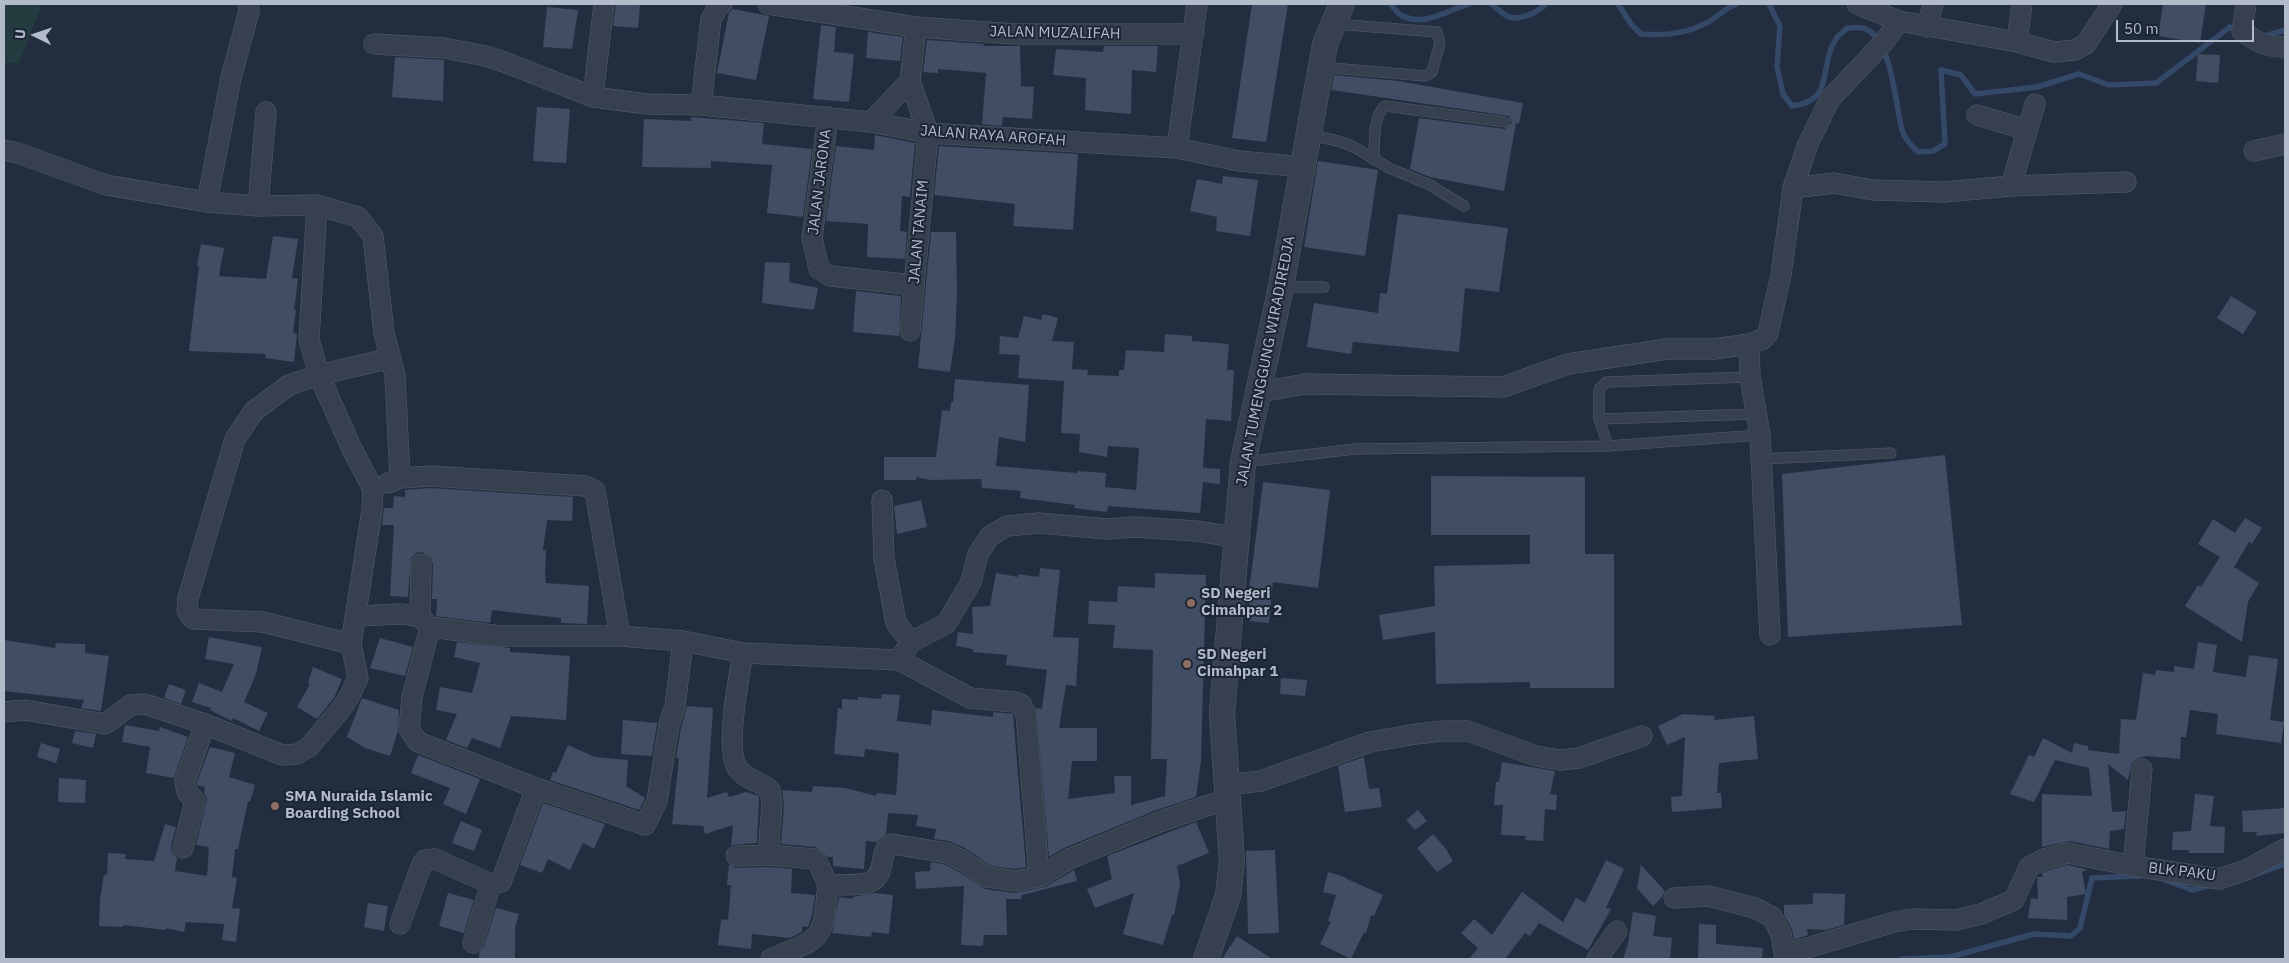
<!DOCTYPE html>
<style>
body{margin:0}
#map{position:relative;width:2289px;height:963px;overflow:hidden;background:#222e40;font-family:"IBM Plex Sans",sans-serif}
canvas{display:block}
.frame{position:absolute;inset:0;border:5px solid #b2bbca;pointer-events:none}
.north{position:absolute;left:10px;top:10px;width:50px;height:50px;-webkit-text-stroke:4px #1b2534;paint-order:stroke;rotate:274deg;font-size:14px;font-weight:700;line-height:20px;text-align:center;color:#b2bbca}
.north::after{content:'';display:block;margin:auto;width:18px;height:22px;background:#b2bbca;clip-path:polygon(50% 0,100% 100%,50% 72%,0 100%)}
.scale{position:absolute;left:2116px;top:20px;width:138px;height:22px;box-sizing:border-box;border:2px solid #b2bbca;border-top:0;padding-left:6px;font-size:15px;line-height:18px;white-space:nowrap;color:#b2bbca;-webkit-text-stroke:4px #1b2534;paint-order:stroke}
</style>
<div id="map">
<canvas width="2289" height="963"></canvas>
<div class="frame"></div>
<div class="north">U</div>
<div class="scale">50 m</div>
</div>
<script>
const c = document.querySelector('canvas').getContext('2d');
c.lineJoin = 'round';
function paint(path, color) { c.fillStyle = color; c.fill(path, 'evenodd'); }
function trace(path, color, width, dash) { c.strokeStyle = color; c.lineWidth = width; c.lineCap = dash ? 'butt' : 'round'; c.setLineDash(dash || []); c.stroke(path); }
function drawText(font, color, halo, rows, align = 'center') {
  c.font = font + ' "IBM Plex Sans",sans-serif'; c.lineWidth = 4; c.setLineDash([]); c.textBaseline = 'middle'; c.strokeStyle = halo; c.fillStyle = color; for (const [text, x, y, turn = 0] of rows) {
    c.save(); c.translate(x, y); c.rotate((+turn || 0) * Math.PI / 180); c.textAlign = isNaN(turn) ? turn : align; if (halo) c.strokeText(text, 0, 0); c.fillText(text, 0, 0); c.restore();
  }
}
paint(new Path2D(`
 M4,4H42L19,63H4Z`), '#243c40');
trace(new Path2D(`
 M1390,4C1394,7 1397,13 1401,15C1424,28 1447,10 1469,4
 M1491,4C1496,7 1501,13 1507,16C1519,22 1538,12 1546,4
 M1618,4L1631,24L1641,34C1665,36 1692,33 1713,19C1721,13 1727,8 1736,4
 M1769,4L1780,26L1777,67L1783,94L1792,106C1836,101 1818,66 1836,39C1838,35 1844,32 1847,28C1852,28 1859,27 1863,28C1893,37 1895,106 1902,130C1905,140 1911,145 1918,152L1933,151L1945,144L1941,70L1961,75L1975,94L2037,87L2079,74L2109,85L2156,83L2230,27L2239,30
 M2262,37L2285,30
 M2257,874L2285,864
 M2163,879L2192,890L2211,885
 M1901,959L1950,957L2034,934L2071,936L2080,928L2092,878L2139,876`), '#344868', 5.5);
paint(new Path2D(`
 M616,4H640L638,28L613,26Z
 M1252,4H1288L1266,142L1232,138Z
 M2163,4H2206L2200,43L2158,36Z
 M547,7L578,10L572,49L543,47Z
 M733,9L769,16L756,80L717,73L729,13Z
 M821,25L836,27L834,52L854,54L849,102L813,99Z
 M868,32L903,37L900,61L866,58Z
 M927,40L984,44L983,46H1020L1021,86L1034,87L1032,119L1003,117L1002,126L982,124L986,73L938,69V73L923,72Z
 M1104,46H1158L1156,72L1132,70L1131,114L1085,110L1086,78L1053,75L1056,49L1103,52Z
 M2198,54L2220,55L2218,83L2196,81Z
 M395,57L444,60L443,101L392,97Z
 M1334,75L1398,81L1523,103L1519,124L1516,123L1504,191L1430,177L1410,169L1419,118L1505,129L1512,123L1509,116L1331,90Z
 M537,107L570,109L566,163L533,161Z
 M691,117L764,123L762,144L812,149L803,217L767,213L772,165L711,161V168L642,167L644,119L691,121Z
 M875,135L915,143L910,197L902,196L900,231L907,232L905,259L867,257L868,224L826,221L836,146L874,150Z
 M939,146L1078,154L1073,230L1013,226L1015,204L934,195Z
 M1318,161L1378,170L1365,256L1304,247Z
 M1223,176L1258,180L1250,236L1216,231L1217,217L1190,211L1197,179L1222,184Z
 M1398,214L1508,228L1499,292L1465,288L1459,352L1353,342L1351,354L1307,347L1314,303L1378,313L1380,293L1387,294Z
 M931,232H956L957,294L955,339L950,372L918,368Z
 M273,236L298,239L292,278L298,279L294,310H296L293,333L297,334L294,362L265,358L266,354L189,351L199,266H197L201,244L224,248L219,276L266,279Z
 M765,262L790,263L789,282L818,288L814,310L762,303Z
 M856,291L901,296L899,336L853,332Z
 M2231,296L2257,312L2243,334L2217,318Z
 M1043,314L1058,318L1052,341L1074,342L1072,369L1088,370L1087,375L1119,376V370H1124L1126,350L1164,352L1165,334L1192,336V341L1229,344L1227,370H1234L1231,421L1206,419L1203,468L1220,469V484L1203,482L1200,513L1108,506L1107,512L1074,508L1075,505L1020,498L1021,491L982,488L981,479L931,480L916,477L917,480H884V457H936L942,410L950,411L951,402H953L955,379L1029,385L1025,442L999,437L996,466L1077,473L1078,471L1106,473L1105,487L1136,490L1139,448L1108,446L1107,457L1079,452L1080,434L1061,433L1064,381L1018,378L1020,355L999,354L1000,336L1018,338L1024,316L1041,320Z
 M1945,455L1962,625L1788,637L1782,474Z
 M1431,476L1585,477V554H1614V688H1530V682L1436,684L1435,632L1383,640L1379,615L1435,606L1434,566L1530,564V535H1431Z
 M1263,482L1330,490L1318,588L1273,582L1269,623L1249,621L1250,583Z
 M431,488L573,497L572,521L547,520L543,550H546L545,575L546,583L589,586L587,624L561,623V618L492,610L490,623L436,616L437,599H432L433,564L431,558L422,552L416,553L411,558L408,597L390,596L394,525H382L384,508H393L394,496L405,497V490Z
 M921,500L927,527L897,534L894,506Z
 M2245,518L2262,528L2252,544L2249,542L2234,567L2259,583L2248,602L2242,642L2185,606L2198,585L2201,587L2220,557L2198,544L2213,519L2235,533Z
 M1040,568L1060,570L1053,637L1079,638L1076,686L1066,685L1059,728H1097V761H1072L1068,799L1115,793L1114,776H1131V805L1165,796L1167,759H1151L1153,650L1113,648L1115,625L1088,624L1089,601L1117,602L1118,586L1155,588V573L1206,575L1201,760L1196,797L1154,811L1064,848L1049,857L1036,708L1042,709L1047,670L1006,665L1007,655L973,652V649L956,646L958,632L973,634L972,607L990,606L996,573L1018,577V574L1039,577Z
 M209,637L262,647L256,674L244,702L268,713L259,731L233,718L232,721L210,710L211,708L192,702L199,683L222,692L234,664L205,659Z
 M380,638L413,647L405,676L370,668Z
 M4,640L55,648L56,643L85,644V653L109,656L101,711L81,708L84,700L4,691Z
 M457,642L510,648V652L570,656L566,720L511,716L500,748L472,738L467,748L446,740L457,714L436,710L440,687L472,693L480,663L454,657Z
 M2198,642L2217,645L2213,672L2246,677L2249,655L2278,659L2270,720L2284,722L2281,743L2216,734L2218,714L2190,710L2186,737H2181L2180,759L2147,756L2138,758L2132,763L2128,780L2108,764L2112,812L2126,811L2124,829L2110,831L2109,849L2070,841L2042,847V794L2092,796L2089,768L2055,760L2034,802L2010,794L2029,755L2034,757L2043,738L2072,753L2074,743L2088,746V750L2119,754L2121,719L2136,720L2143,673L2155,675L2156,670L2174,672V666L2194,669Z
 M313,667L342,679L334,698L317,719L297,707L310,684L308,683Z
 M1281,678L1307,680L1305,696L1280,694Z
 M169,684L186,690L181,704L164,698Z
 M882,694L900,695L897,721L931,725L932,710L993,717V712L1013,714L1026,867L1015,869L991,866L965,848L949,841L934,839L936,829L916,826L918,815L888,813L886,834L877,842L866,841L864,869L833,866V857H828L816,847L781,844L784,805L782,790L812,792L813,786L846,788L876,796L877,793L896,795L899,753L865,749L864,757L834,754L838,708L842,709V699L858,700V697L881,699Z
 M362,698L399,710L398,731L390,756L365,748L347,737Z
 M687,706L713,708L707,798L727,792L729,797L746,792L759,796L757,843L731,845L733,825L705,834L703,826L672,824L679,758H676L681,728Z
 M1683,714L1715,716L1714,720L1754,716L1758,759L1719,763L1717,793H1721L1722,808L1672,812L1671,797L1682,796L1685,737L1667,745L1658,726Z
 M623,720L657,723L652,756L621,754Z
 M125,725L159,731L160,727L188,737L174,778L146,773L150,747L122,742Z
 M75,731L96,734L93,748L72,743Z
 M41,743L60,749L56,763L37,757Z
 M568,745L595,757L628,760L626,786L645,798L639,810L550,780L553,772L556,773Z
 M210,747L235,753L229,777L255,785L250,802L248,801L238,849H235L232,877L237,878L232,908L240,909L236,942L222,940L224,924L186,922L184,932L166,928V930L123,925V927L99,926L100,899L104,874L107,875L108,853L126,854L125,859L154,861L165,824L176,827L171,846L172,852L177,858L175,871L207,876L209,847L196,845L207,799L204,793L205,787L198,786L197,782Z
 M418,755L480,779L466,814L443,804L450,788L411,773Z
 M1364,757L1369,789L1379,788L1382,807L1345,812L1338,766Z
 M1502,762L1555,771L1550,794L1557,795L1556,810L1545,809L1543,841L1525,840L1526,836L1501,835L1503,805H1494L1496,782H1499Z
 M59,778L86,780L85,803L58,802Z
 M2195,794L2214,796L2210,826L2225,827L2224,853H2189V850H2172L2173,832L2191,831Z
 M543,803L605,824L594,849L583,843L570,870L548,859L542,873L520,865Z
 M2285,808V833L2256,836L2257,832H2243L2242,811Z
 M1418,810L1427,821L1415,830L1406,820Z
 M461,821L482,830L474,851L452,843Z
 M1196,822L1209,853L1177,866L1180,884L1174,915H1172L1163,945L1123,934L1134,893L1095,908L1087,889L1112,879L1107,856Z
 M1433,834L1446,849L1453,861L1437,872L1417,848Z
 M1275,850L1279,933L1248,934L1246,851Z
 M1606,860L1624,869L1606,908L1611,909L1588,950L1539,923L1530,936L1525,933L1505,959H1469L1478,948L1461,933L1474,919L1492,935L1522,892L1563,922L1576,898L1585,903Z
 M931,862L943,864L954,869L985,889L1013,893L1045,887L1074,870L1077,881L1022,895L1021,899H1006L1007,935H984L983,946L961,945L964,886L916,889L915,872L930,871Z
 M729,865L736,868L768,867L792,869L791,893L815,895L812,915L808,927L802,926V932L790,938L752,934L751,949L718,945L721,919L728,920L731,885H727Z
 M1641,865L1665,891L1662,897L1653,906L1637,888Z
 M2068,865L2085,869L2086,870L2082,872L2086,894L2067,897V920L2028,918L2031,898L2038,899L2037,877H2043L2042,873L2048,870Z
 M1328,872L1345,877V878L1383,895L1374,916L1371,915L1366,933L1364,932L1351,959L1320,944L1331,922L1328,921L1336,895L1323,892Z
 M448,893L474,900L464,933L439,926Z
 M874,893L893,895L889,934L872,932L871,937L832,933L839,897L853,899V897Z
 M1813,893L1845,894L1844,925L1825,930L1807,929L1808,935L1794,940L1792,929L1784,915V905L1813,904Z
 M368,903L388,906L384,931L364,927Z
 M496,908L519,914L515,928V959H479V953L484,946Z
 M1633,912L1656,916L1653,936L1672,938L1670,959H1623L1628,944Z
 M1699,924L1716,925V944L1763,948L1762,959H1698Z
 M1237,936L1272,959H1222Z`), '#404d62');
const service = new Path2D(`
 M1321,67L1425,76L1432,72L1440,43L1437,32L1335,24
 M1310,135L1338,141L1354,147L1389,168L1430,185L1464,206
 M1374,160C1375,144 1372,117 1385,106L1505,122
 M1281,287H1324
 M1750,377L1606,382L1599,389V419L1608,446L1760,435
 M1599,419L1756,414
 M1761,459L1891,453
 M1244,462L1355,449L1608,446`);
const minor = new Path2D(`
 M768,4L916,27L1015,34H1194
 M1857,4L1899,21
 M2246,4L2242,31C2255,41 2268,48 2285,47
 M1927,27L1933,4
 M2017,42L2022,4
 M374,44L444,48L486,56L507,63L593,97L647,104L701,105L871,122L928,133L1177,148L1239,161L1304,167
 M593,97L604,4
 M701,105L711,19L719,5L722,4
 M1977,115L2027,130
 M828,117L812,238L819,269L830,276L914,285
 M871,122L910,81
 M1177,148L1197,4
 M4,150L18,153L106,185L207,202L258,206L317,205L358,217L373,236L384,333L395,375L400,478
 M2254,151L2285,144
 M2011,186L2035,104
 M1793,188L1808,144L1830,99L1884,42L1899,21L2017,42L2054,52L2075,50L2086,44L2112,4
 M207,202L231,78L249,11L248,4
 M258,206L266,112
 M910,331L928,133L910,81L916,27
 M1749,344L1763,339L1768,333L1781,275L1793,188L1834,183L1873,190L1944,192L2011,186L2126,182
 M1260,392L1305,384L1503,387L1568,364L1667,349H1714L1749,344L1750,377L1760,435L1770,635
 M388,483L400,478L431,476L585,486L595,491L620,636
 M882,500L884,558L896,623L911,642
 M356,616L402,614L420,617L430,627L500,636H620L683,641L743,653L899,660L911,642L946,624L971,582L978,554L990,536L1007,526L1039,523L1107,529L1135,527L1196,531L1235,537
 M420,617L421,564
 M351,644L263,622L193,619L187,611L188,598L235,439L254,411L289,385L319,375L391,358
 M743,653C739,678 724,749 738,769C745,779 760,781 770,790L772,804L768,855
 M899,660L970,698L1014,702L1021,704L1026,714L1039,877
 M4,712L25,710L105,724L131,705L145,704L205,724L282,755L297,754L309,747L341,709L349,697L358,678L351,644L372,510L373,489L352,449L319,375L309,339L317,205
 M1226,785L1261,781L1370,742L1416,734L1443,731H1468L1536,756L1560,760L1579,758L1642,736
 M536,788L645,825L657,801L669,725L675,706L683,641
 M183,848L195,801L187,792L185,781L205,724
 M736,856L768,855L814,859L818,863L828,885C840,884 860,887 872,881C887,873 878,850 892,844L947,853L960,859L987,877L1015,881L1039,877L1069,859L1159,822L1227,799
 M2133,866L2142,769
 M1674,898L1708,896L1755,908L1772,917L1781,934L1785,958
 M400,924L422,864L425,860L435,859L491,884L501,882L536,788L418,742L409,729L412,697L430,627
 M473,943L491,884
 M771,959C824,936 822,943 828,885
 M1597,959L1617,931
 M1784,959L1797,951L1894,922L1913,919L1956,920L1981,914L2014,900L2029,867L2044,859L2068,853L2133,866L2219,879L2246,870L2285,849`);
const tertiary = new Path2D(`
 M1206,959L1228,896L1232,861L1222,713L1243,462L1281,287L1325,44L1342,4`);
trace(service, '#545e6d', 11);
trace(minor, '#545e6d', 21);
trace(tertiary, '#545e6d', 26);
trace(service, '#36404f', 10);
trace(minor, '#36404f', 20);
trace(tertiary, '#36404f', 25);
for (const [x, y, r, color] of [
 [1191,603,5,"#8d6e63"],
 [1187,664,5,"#8d6e63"],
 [275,806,5,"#8d6e63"]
]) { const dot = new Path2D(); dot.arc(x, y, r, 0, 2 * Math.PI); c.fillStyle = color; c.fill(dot); trace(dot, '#1b2534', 2); }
drawText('15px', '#b2bbca', '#1b2534', [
 ["JALAN MUZALIFAH",1055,33,1],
 ["JALAN RAYA AROFAH",993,136,4],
 ["JALAN JARONA",820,182,-83],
 ["JALAN TANAIM",919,232,-85],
 ["JALAN TUMENGGUNG WIRADIREDJA",1266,361,-79],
 ["BLK PAKU",2182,872,7]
]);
drawText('bold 15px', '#b2bbca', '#1b2534', [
 ["SD Negeri",1201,594],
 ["Cimahpar 2",1201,611],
 ["SD Negeri",1197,655],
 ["Cimahpar 1",1197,672],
 ["SMA Nuraida Islamic",285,797],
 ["Boarding School",285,814]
], 'left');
</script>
